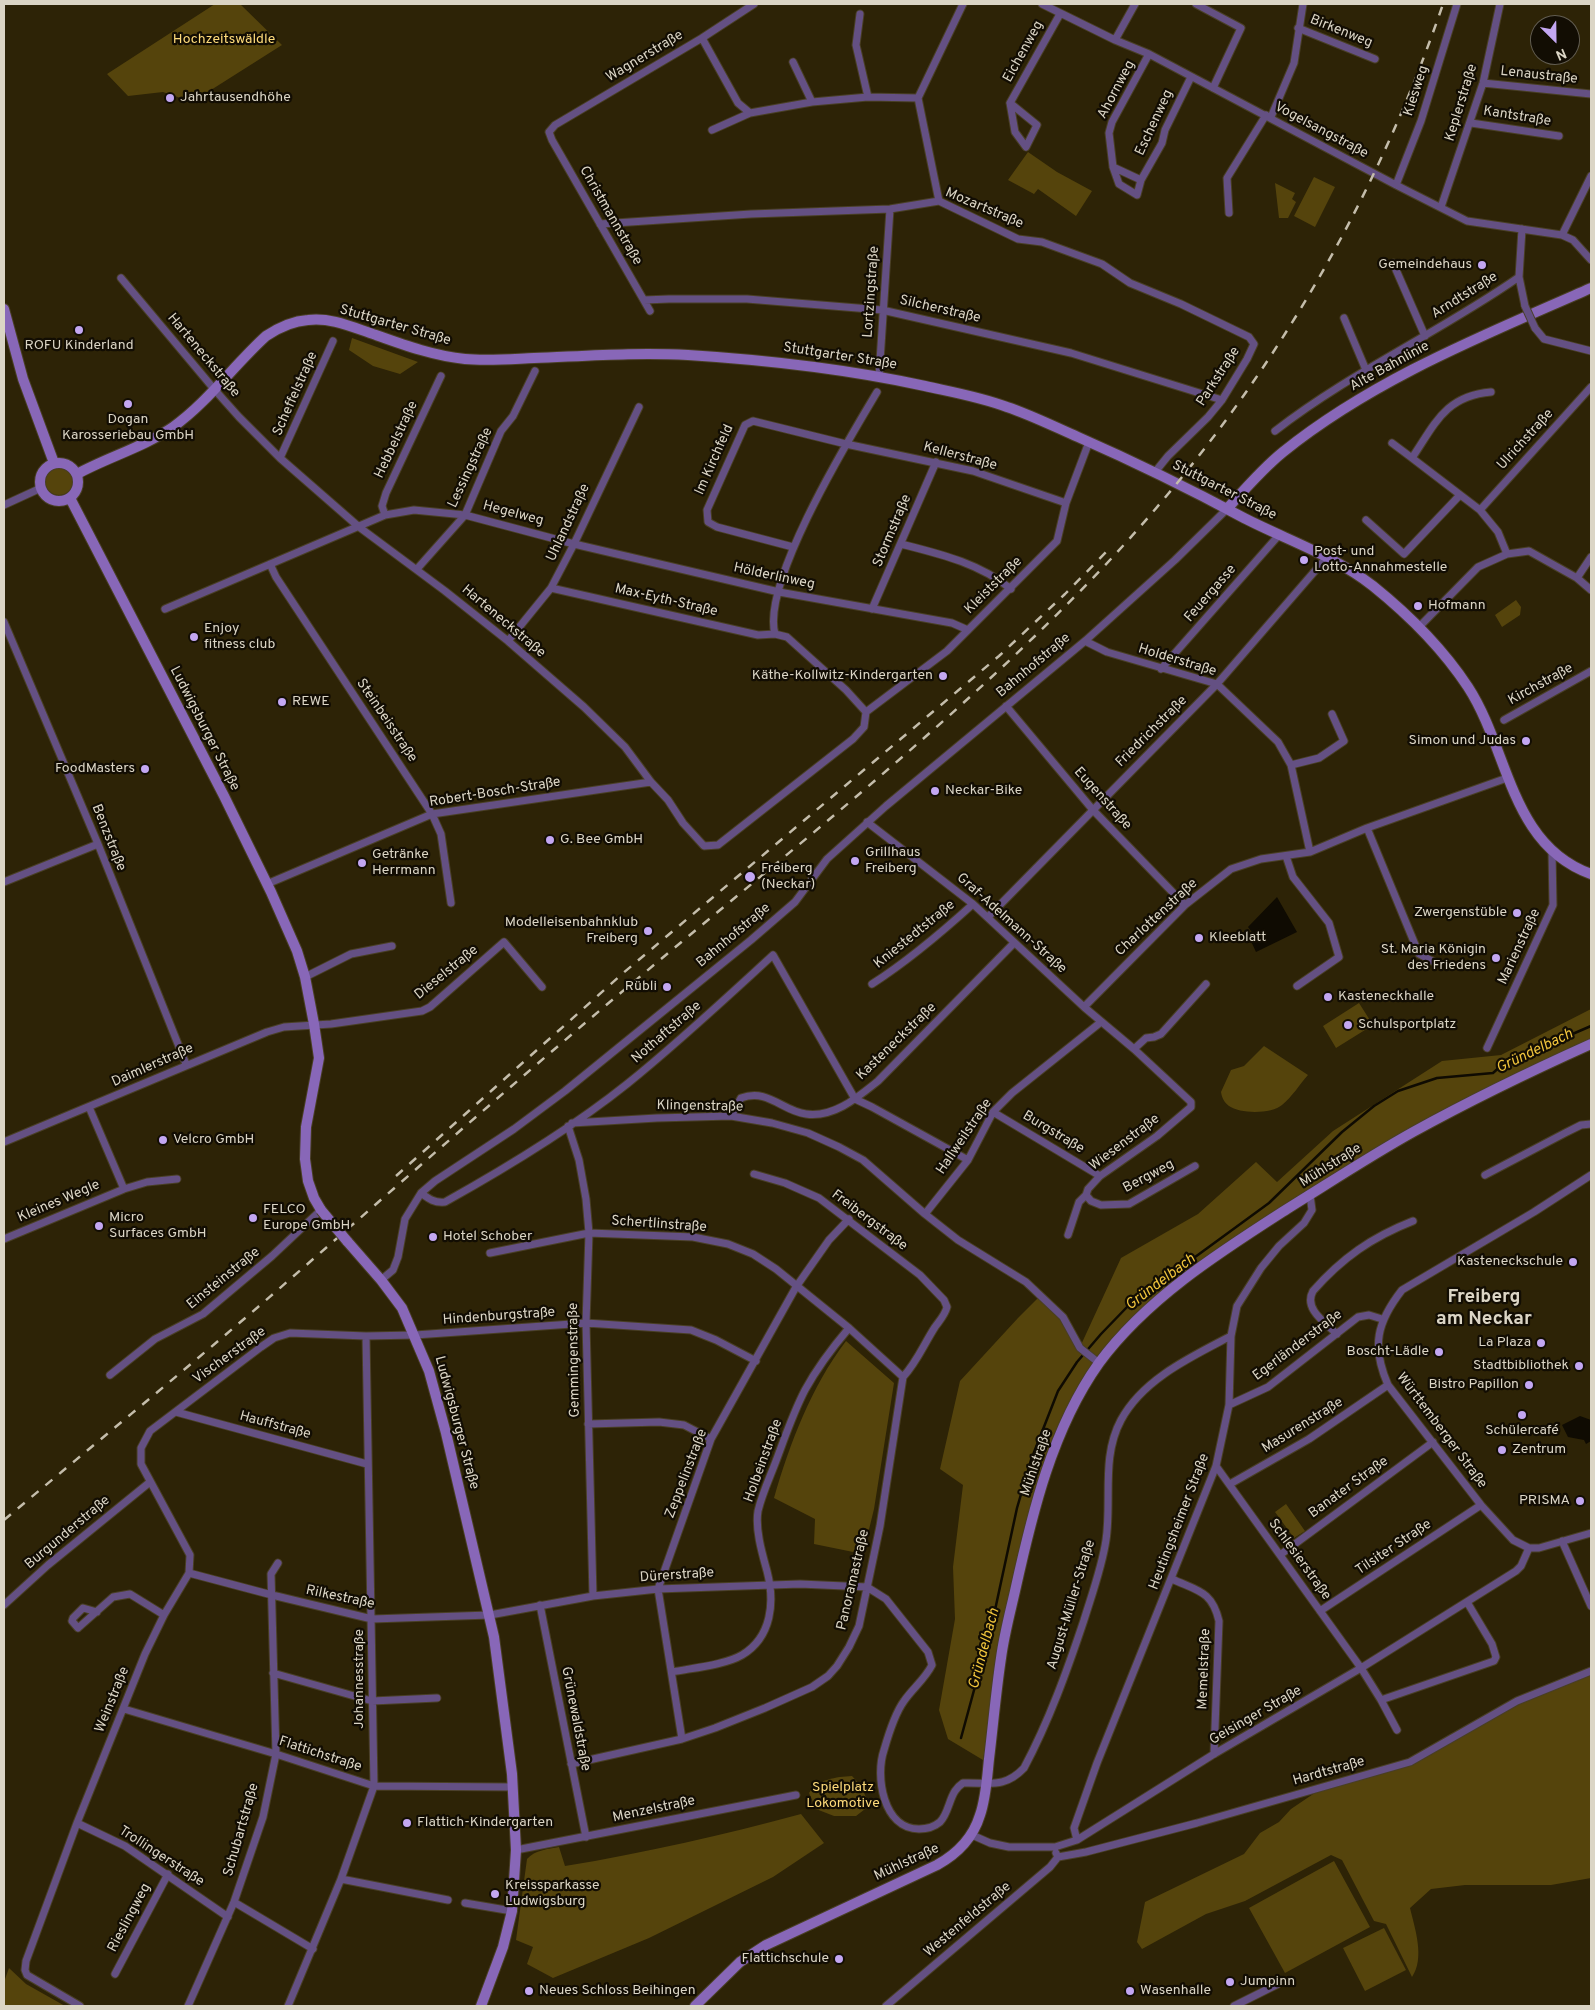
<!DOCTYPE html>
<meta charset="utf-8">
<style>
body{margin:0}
#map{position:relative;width:1595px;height:2010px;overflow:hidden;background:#2d2306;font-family:Overpass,sans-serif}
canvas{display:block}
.frame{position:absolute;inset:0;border:5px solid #dbd5c5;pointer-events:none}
.north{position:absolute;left:1530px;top:15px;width:50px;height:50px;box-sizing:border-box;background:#120d03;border:1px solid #625d51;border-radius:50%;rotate:157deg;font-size:14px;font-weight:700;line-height:20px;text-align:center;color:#dbd5c5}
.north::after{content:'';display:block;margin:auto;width:18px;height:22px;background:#c3a7f2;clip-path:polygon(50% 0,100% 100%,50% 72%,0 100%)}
</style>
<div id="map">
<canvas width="1595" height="2010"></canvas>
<div class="frame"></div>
<div class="north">N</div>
</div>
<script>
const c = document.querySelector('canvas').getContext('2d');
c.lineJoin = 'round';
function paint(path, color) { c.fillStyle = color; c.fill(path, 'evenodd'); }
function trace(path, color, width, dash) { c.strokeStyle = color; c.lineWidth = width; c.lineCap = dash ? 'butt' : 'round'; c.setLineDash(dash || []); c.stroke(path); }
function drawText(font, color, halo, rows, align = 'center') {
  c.font = font + ' Overpass,sans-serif'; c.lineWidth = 4.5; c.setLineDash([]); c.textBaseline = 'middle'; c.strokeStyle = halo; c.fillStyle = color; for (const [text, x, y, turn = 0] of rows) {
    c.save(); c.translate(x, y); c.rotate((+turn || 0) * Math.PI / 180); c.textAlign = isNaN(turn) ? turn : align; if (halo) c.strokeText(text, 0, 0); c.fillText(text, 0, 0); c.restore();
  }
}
paint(new Path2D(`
 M215,4H240L282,45L192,102L163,92L128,96L107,74Z
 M1028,152L1057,172L1092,191L1076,216L1038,189L1034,194L1008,180Z
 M1314,177L1335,187L1315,227L1294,216Z
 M1275,183L1295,193L1292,199L1296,202L1288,218H1279Z
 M352,338L418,362L400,374L373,366L349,350Z
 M45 481a14 14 0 1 1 28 0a14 14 0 1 1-28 0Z
 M1516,600L1521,607L1520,615L1502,627L1495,615Z
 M1359,1003L1373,1025L1336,1048L1323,1026Z
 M1591,1009V1040L1462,1106L1310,1195L1155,1304L1099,1363L1055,1447L1001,1655L983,1760L948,1739L939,1710L955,1619L953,1567L963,1485L940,1469L960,1381L1018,1318L1040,1296L1063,1317L1080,1347L1121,1258L1198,1214L1256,1162L1277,1182L1333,1131L1442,1061L1501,1055Z
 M1264,1046L1308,1075C1300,1084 1292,1097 1282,1105C1272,1114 1240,1114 1229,1106C1224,1102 1222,1098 1221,1092L1231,1070L1244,1066Z
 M846,1341L894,1383L874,1509L863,1554L814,1544L815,1519L774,1498C790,1443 811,1387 846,1341Z
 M1286,1504L1305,1531L1294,1538L1275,1512Z
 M1591,1671V1878L1551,1885H1465L1431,1889L1410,1908C1415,1929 1425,1958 1412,1977L1386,1924L1374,1921L1342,1860L1331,1855L1245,1901L1206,1914L1142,1949L1137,1942L1145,1902L1244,1854L1260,1833L1279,1822L1291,1809L1328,1784L1410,1762L1517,1701Z
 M852,1776L862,1787L869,1806L856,1816H834L816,1809L809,1793C818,1779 836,1777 852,1776Z
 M801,1814L824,1843L773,1877L649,1938L553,1978L527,1964L533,1947L516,1940L527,1859C535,1850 548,1849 559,1847L565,1866C645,1853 723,1835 801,1814Z
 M1334,1861L1370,1927L1285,1973L1249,1908Z
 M1384,1928L1406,1970L1365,1991L1343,1948Z
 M9,1968L26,1984L65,2006H4V1982Z`), '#55440c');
paint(new Path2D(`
 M1277,897L1297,932L1256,952L1250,939L1254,935L1248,927Z
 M1580,1416L1591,1420V1441L1586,1444L1584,1440L1568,1437L1562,1425Z`), '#0f0b02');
trace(new Path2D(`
 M961,1738L992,1624L1017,1508L1031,1460L1058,1391L1077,1362L1101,1334L1128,1306L1269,1203L1342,1132L1374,1106L1398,1091L1437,1078L1493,1073L1503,1064L1591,1026`), '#0f0b02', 2.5);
const street = new Path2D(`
 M1042,4L1115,40L1149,54L1396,185L1467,221L1562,235L1573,240L1591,260
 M1196,4L1241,28L1213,88
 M860,14L856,45L868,97
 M1298,28L1375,59
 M702,38L738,103L750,113
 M1115,40L1135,4
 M793,62L812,102
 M1483,83L1591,94
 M1010,103L1037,125L1026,147L1015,132L1010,103L1060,14
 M1271,117L1294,63L1303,4
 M1471,123L1559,136
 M712,130L750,113L812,102L868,97L918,98
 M1113,167L1141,180L1137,195L1119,184L1113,167L1109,133L1112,122L1149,54
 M1141,180L1162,143L1165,130L1191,77
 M1396,185L1421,121L1457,4
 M939,201L918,98L963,4
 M1441,207L1483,83L1500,4
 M1229,213L1227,178L1266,115
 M600,224L751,214L890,209L939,201L1018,239L1042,242L1102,264L1130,283L1181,304L1249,337L1254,344L1247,359L1222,400L1208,417L1168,456L1155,472
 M1522,229L1519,277L1525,306
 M1562,235L1591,176
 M1393,263L1425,336
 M121,278L214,389L239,417L280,458L359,527L445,591L508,641L584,707L625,747L651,782L668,800L683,823L704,846L718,845L853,739L864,727L866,712
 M644,300L669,299H747L882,310L1071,353L1222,400
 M650,311L552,140L549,132L555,125L702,38L754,4
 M1344,318L1366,370
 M1535,328L1544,339L1591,351
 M879,376L890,209
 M1491,392C1445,396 1435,424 1412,458L1480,510L1498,532L1507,554
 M1275,431C1351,372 1440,332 1519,277
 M1392,443L1412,458
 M280,458L333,341
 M4,505L41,488
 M1480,510L1591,387
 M385,515L382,506L386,493L441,376
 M1366,520L1404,554L1460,495
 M901,544C940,554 979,563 1011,589
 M793,547L717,527L708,522L707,510L745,425L753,421L846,444L973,471L1066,503
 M270,564L276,577L432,814L441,834L451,903
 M417,569L465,515L501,431L513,416L535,371
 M1577,578L1591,557
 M551,588L758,635L775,634L787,637L846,690L866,712
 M165,609L385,515L414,510L465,515L574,544L779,592L952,623L968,630
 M872,609L936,462
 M4,622L98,844L186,1064
 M1419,627L1478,567L1507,554L1529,551L1577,578L1591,590
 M775,634C761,583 849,439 877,392
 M508,641L551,588L574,544L639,407
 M1085,641L1107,652L1217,684L1278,742L1291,765L1310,852
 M1161,669L1279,535
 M1006,706L1093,810L1185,905
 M866,712L947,651L1057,541L1066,503L1089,442
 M1504,720L1591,671
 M1291,765L1319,758L1344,741L1332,714
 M867,822L973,904L1084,1007L1134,1049L1191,1102V1107L1157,1136L1100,1176L1088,1189L1086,1195L1079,1202L1068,1235
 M1367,828L1419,954L1436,963
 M1286,856L1293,877L1329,923L1339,957L1297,986
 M4,882L98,844
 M267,884L432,814L651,782
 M988,917L1217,684L1327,557
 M305,977L351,954L392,946
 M872,984C908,961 941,933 973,904
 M1084,1007L1185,905L1231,869L1261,859L1310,852L1367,828L1507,778
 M1487,1048L1553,905L1552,852
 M1134,1049L1146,1038L1154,1037L1161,1034L1206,984
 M89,1107L124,1189
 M993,1112L1100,1176
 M731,1116L741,1098C768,1088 782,1111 806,1114C834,1118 858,1097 878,1081L1014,943
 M572,1123L657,1118L731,1116L772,1123L808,1133L839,1147L863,1160L925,1214L958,1240L1026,1282L1063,1317L1080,1348L1099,1363
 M568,1126L579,1160L586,1199L589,1233L586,1323L593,1596
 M4,1142L267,1032L284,1027L331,1024L422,1011L430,1007L504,942L542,987
 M1485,1175L1565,1133L1581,1125L1591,1124
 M1591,1175L1534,1212L1402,1290C1377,1322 1371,1346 1388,1385L1481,1505L1513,1540L1529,1548H1539L1591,1533
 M421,1193C429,1199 434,1203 445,1202C506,1168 572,1128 627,1084C678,1043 725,999 773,955L855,1099L872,1107L968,1160
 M1086,1195L1091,1201L1101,1205L1129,1204L1195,1166
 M925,1214L968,1160L993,1112L1012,1093L1101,1022
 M4,1239L124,1189L147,1182L177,1179
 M490,1253L589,1233L693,1237L728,1244L753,1254L776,1269L849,1328L903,1377
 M381,1280L393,1270L398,1257L405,1219L421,1193L435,1181L514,1129L565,1091L751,940L795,902L827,859L886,806L1085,641L1175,560L1227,509
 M1337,1334C1326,1323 1303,1309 1313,1291C1342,1258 1372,1237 1413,1221
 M110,1375L155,1339L203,1314L272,1256L321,1210
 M1229,1405L1268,1387L1358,1317L1369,1315L1382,1319
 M176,1412L367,1464
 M588,1424L659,1422L684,1425L711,1439
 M1216,1466L1361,1668L1381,1700L1494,1661L1496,1657L1492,1644L1467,1602
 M1230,1484L1309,1439L1388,1385
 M1562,1541L1591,1606
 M1280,1555L1433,1442
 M189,1573L272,1595L372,1619L490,1615L593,1596L658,1589L800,1584L867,1587
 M1172,1579C1198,1591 1212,1591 1219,1621L1214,1754
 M867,1587L886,1599L928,1652L932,1665C925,1679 913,1688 904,1701C896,1712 888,1736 884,1750C875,1776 883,1829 919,1829C927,1829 934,1827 940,1822C948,1814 949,1800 955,1791C957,1788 960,1785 963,1783C989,1782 1004,1789 1024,1768C1049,1721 1067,1671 1084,1620C1092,1594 1102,1567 1106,1540C1112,1500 1101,1457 1121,1420C1143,1379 1191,1357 1231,1336
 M4,1605L48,1565L150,1482
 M540,1605L586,1837
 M1320,1611L1481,1505
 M97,1612L83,1608L73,1618L72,1621L78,1628L113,1597L130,1594L164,1615
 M672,1672C692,1668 725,1665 742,1655C772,1637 775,1602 767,1571C762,1553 755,1529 758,1511C762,1494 770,1477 776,1461C785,1437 793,1413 805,1390C817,1368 832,1348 849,1328
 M273,1673L372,1701L437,1698
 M1381,1700L1397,1730
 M124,1709L276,1754L374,1786L513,1787
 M682,1739L658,1589L711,1439L796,1287L829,1240L849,1219
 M571,1764L682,1739L715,1728L765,1708L812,1687L828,1676L837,1666L849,1647L859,1626L880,1526L903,1377C917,1362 924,1344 935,1327C940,1320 945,1315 947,1307L944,1300L920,1275L819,1198L785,1183L754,1174
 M77,1823L125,1846L228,1917
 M972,1835L990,1843L1009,1847H1055L1077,1840L1214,1754L1361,1668L1516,1571L1521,1566L1529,1548
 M1077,1840L1074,1828L1097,1763L1216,1466L1229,1405L1231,1336L1237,1306L1261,1268L1279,1246L1304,1223L1312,1210L1310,1195
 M516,1850L796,1795
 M1058,1857L1086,1852L1197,1823L1410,1762L1517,1701L1591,1671
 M341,1879L448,1900
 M234,1902L313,1949
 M465,1903L512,1911
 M115,1974L168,1874
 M80,2006L27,1975L25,1970L26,1961L77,1823L145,1654L164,1615L189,1573L190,1555L141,1464V1448L150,1431L261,1347L274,1338L290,1333L366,1336L415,1335L586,1323L691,1330L716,1340L756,1361
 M188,2006L234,1902L263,1817L276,1754L271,1574L278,1563
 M288,2006L341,1879L374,1786L366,1336
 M886,2006L1050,1867L1058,1857L1056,1853
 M1234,2006L1278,1984`);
const secondary = new Path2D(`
 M4,309L23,379L54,463
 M40 482a19 19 0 1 1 38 0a19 19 0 1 1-38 0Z
 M77,474C108,457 144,447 173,427C208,402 234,365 266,336C278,328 293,321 308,320C332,317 354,328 376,335C404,345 434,356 465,359C488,361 511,359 534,358C585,356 637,352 688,355C768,360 847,369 925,386C952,392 981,397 1007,407C1031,415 1055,427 1078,437C1135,462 1190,489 1244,518C1287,540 1335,556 1373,586C1409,615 1443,649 1468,687C1509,750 1510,845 1591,874
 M70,498L224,796L271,892L297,951L305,977L314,1024L319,1058L306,1127L305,1159L308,1181L314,1198L321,1210
 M1227,509C1245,489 1262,469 1283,452C1375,378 1485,335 1591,288
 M347,1241L381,1280L402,1308L429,1371L446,1433L494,1637L512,1774L516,1850L512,1911L503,1947L481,2006
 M695,2006L740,1962L766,1945L937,1865C957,1854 973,1838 980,1815C986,1798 987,1778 989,1759C993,1726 996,1691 1001,1658C1004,1635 1010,1613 1015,1591C1032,1514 1052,1429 1099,1363C1147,1298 1220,1252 1287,1209C1329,1183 1370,1156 1413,1132C1471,1100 1531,1071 1591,1044`);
trace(street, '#493f25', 9);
trace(secondary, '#493f25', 12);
trace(street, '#645083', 7);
trace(secondary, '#8867b8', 10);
trace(new Path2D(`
 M396,1176L622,974L999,656L1065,594L1111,547
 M4,1520C91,1447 179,1375 265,1301C380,1201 494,1100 611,1001C773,864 943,733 1091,580C1250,415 1369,221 1443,4`), '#c4bdab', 2.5, [9, 9]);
const streetBridge = new Path2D(`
 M1525,306L1535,328`);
const secondaryBridge = new Path2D(`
 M321,1210L347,1241`);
trace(streetBridge, '#493f25', 9, []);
trace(secondaryBridge, '#493f25', 12, []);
trace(streetBridge, '#645083', 7);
trace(secondaryBridge, '#8867b8', 10);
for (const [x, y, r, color] of [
 [170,98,5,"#c3a7f2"],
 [1482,265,5,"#c3a7f2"],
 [79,330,5,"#c3a7f2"],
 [128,404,5,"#c3a7f2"],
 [1304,560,5,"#c3a7f2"],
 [1418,606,5,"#c3a7f2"],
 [194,637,5,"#c3a7f2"],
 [943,676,5,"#c3a7f2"],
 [282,702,5,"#c3a7f2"],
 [1526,741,5,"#c3a7f2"],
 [145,769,5,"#c3a7f2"],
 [935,791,5,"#c3a7f2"],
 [550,840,5,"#c3a7f2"],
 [855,861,5,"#c3a7f2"],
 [362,863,5,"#c3a7f2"],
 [750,877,6,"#c3a7f2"],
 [1517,913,5,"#c3a7f2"],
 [648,931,5,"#c3a7f2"],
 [1199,938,5,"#c3a7f2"],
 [1496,958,5,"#c3a7f2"],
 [667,987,5,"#c3a7f2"],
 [1328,997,5,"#c3a7f2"],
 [1348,1025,5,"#c3a7f2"],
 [163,1140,5,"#c3a7f2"],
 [253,1218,5,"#c3a7f2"],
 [99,1226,5,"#c3a7f2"],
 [433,1237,5,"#c3a7f2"],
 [1573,1262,5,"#c3a7f2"],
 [1541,1343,5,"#c3a7f2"],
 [1439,1352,5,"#c3a7f2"],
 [1579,1366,5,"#c3a7f2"],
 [1529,1385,5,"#c3a7f2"],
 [1522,1415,5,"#c3a7f2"],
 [1502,1450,5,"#c3a7f2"],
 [1580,1501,5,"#c3a7f2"],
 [407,1823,5,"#c3a7f2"],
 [495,1894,5,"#c3a7f2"],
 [839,1959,5,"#c3a7f2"],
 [1230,1982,5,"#c3a7f2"],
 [529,1991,5,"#c3a7f2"],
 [1130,1991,5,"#c3a7f2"]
]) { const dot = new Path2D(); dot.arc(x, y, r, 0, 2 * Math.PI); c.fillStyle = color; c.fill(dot); trace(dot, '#120d03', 2); }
drawText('14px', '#dbd5c5', '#120d03', [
 ["Birkenweg",1341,32,22],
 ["Eichenweg",1024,52,-61],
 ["Wagnerstraße",645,57,-31],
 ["Lenaustraße",1539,76,6],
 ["Ahornweg",1117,90,-62],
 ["Kiesweg",1417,91,-72],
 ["Keplerstraße",1462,103,-73],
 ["Kantstraße",1517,117,9],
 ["Eschenweg",1155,123,-65],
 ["Vogelsangstraße",1321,131,28],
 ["Mozartstraße",984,209,23],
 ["Christmannstraße",610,216,60],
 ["Lortzingstraße",872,292,-86],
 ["Arndtstraße",1465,296,-32],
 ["Silcherstraße",940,310,13],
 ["Stuttgarter Straße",395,326,16],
 ["Harteneckstraße",203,356,50],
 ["Stuttgarter Straße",840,357,9],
 ["Alte Bahnlinie",1390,367,-29],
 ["Parkstraße",1219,377,-57],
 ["Scheffelstraße",296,394,-66],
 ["Hebbelstraße",397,440,-65],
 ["Ulrichstraße",1526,440,-48],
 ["Kellerstraße",960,457,15],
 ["Im Kirchfeld",715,460,-66],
 ["Lessingstraße",471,468,-65],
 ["Stuttgarter Straße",1224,491,27],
 ["Hegelweg",513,514,15],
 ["Uhlandstraße",569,523,-65],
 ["Stormstraße",893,531,-67],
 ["Hölderlinweg",774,577,12],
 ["Kleiststraße",994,586,-45],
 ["Feuergasse",1211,594,-49],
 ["Max-Eyth-Straße",666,601,13],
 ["Harteneckstraße",503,622,40],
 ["Holderstraße",1177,661,17],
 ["Bahnhofstraße",1034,666,-40],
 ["Kirchstraße",1541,685,-29],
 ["Steinbeisstraße",386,721,56],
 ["Ludwigsburger Straße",204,729,63],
 ["Friedrichstraße",1152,732,-45],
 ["Robert-Bosch-Straße",495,793,-9],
 ["Eugenstraße",1102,799,48],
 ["Benzstraße",108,838,68],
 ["Charlottenstraße",1157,918,-43],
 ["Graf-Adelmann-Straße",1011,924,42],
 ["Kniestedtstraße",915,935,-39],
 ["Bahnhofstraße",734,936,-40],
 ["Marienstraße",1520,947,-65],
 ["Dieselstraße",447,973,-39],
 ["Nothaftstraße",667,1033,-41],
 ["Kasteneckstraße",897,1042,-44],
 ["Daimlerstraße",153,1066,-24],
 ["Klingenstraße",700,1107,1],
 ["Burgstraße",1053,1133,31],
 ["Hallweilstraße",965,1137,-56],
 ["Wiesenstraße",1125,1143,-37],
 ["Mühlstraße",1331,1166,-32],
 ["Bergweg",1149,1177,-28],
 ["Kleines Wegle",59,1202,-23],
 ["Freibergstraße",869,1221,37],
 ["Schertlinstraße",659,1225,4],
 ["Einsteinstraße",224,1279,-39],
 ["Hindenburgstraße",499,1317,-4],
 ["Egerländerstraße",1298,1346,-37],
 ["Vischerstraße",230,1356,-36],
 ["Gemmingenstraße",575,1360,-91],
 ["Ludwigsburger Straße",456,1423,75],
 ["Hauffstraße",275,1426,15],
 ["Masurenstraße",1303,1426,-32],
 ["Württemberger Straße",1441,1431,53],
 ["Holbeinstraße",764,1461,-70],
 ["Mühlstraße",1037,1463,-71],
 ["Zeppelinstraße",687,1474,-69],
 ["Banater Straße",1349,1488,-36],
 ["Heutingsheimer Straße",1180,1522,-69],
 ["Burgunderstraße",68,1533,-40],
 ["Tilsiter Straße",1394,1548,-34],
 ["Schlesierstraße",1299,1560,54],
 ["Dürerstraße",677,1576,-4],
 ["Panoramastraße",854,1580,-77],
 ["Rilkestraße",340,1598,12],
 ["August-Müller-Straße",1072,1605,-73],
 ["Memelstraße",1205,1669,-88],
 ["Johannesstraße",360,1679,-90],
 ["Weinstraße",113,1700,-68],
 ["Geisinger Straße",1256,1716,-30],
 ["Grünewaldstraße",575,1719,79],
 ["Flattichstraße",320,1755,18],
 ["Hardtstraße",1329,1772,-16],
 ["Menzelstraße",654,1810,-12],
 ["Schubartstraße",242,1830,-74],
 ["Trollingerstraße",161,1857,33],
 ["Mühlstraße",907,1863,-25],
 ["Rieslingweg",130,1918,-62],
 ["Westenfeldstraße",968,1920,-40]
]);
drawText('14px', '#fedb7b', '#120d03', [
 ["Hochzeitswäldle",224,40],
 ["Spielplatz",843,1788],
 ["Lokomotive",843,1804]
]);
drawText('14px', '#dbd5c5', '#120d03', [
 ["Jahrtausendhöhe",180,98],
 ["Gemeindehaus",1472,265,"right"],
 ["ROFU Kinderland",79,346,"center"],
 ["Dogan",128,420,"center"],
 ["Karosseriebau GmbH",128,436,"center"],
 ["Post- und",1314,552],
 ["Lotto-Annahmestelle",1314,568],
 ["Hofmann",1428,606],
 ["Enjoy",204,629],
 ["fitness club",204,645],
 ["Käthe-Kollwitz-Kindergarten",933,676,"right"],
 ["REWE",292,702],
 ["Simon und Judas",1516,741,"right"],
 ["FoodMasters",135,769,"right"],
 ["Neckar-Bike",945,791],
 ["G. Bee GmbH",560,840],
 ["Grillhaus",865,853],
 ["Freiberg",865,869],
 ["Getränke",372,855],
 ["Herrmann",372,871],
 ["Freiberg",761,869],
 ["(Neckar)",761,885],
 ["Zwergenstüble",1507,913,"right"],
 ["Modelleisenbahnklub",638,923,"right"],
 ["Freiberg",638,939,"right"],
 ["Kleeblatt",1209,938],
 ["St. Maria Königin",1486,950,"right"],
 ["des Friedens",1486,966,"right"],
 ["Rübli",657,987,"right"],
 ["Kasteneckhalle",1338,997],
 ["Schulsportplatz",1358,1025],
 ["Velcro GmbH",173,1140],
 ["FELCO",263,1210],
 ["Europe GmbH",263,1226],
 ["Micro",109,1218],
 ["Surfaces GmbH",109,1234],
 ["Hotel Schober",443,1237],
 ["Kasteneckschule",1563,1262,"right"],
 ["La Plaza",1531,1343,"right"],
 ["Boscht-Lädle",1429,1352,"right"],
 ["Stadtbibliothek",1569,1366,"right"],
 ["Bistro Papillon",1519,1385,"right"],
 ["Schülercafé",1522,1431,"center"],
 ["Zentrum",1512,1450],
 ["PRISMA",1570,1501,"right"],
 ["Flattich-Kindergarten",417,1823],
 ["Kreissparkasse",505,1886],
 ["Ludwigsburg",505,1902],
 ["Flattichschule",829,1959,"right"],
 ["Jumpinn",1240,1982],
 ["Neues Schloss Beihingen",539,1991],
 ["Wasenhalle",1140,1991]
], 'left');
drawText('italic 15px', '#f0c43c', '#120d03', [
 ["Gründelbach",1535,1052,-26],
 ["Gründelbach",1161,1283,-37],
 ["Gründelbach",985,1649,-75]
]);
drawText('bold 19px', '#dbd5c5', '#120d03', [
 ["Freiberg",1484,1298],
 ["am Neckar",1484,1320]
]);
</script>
